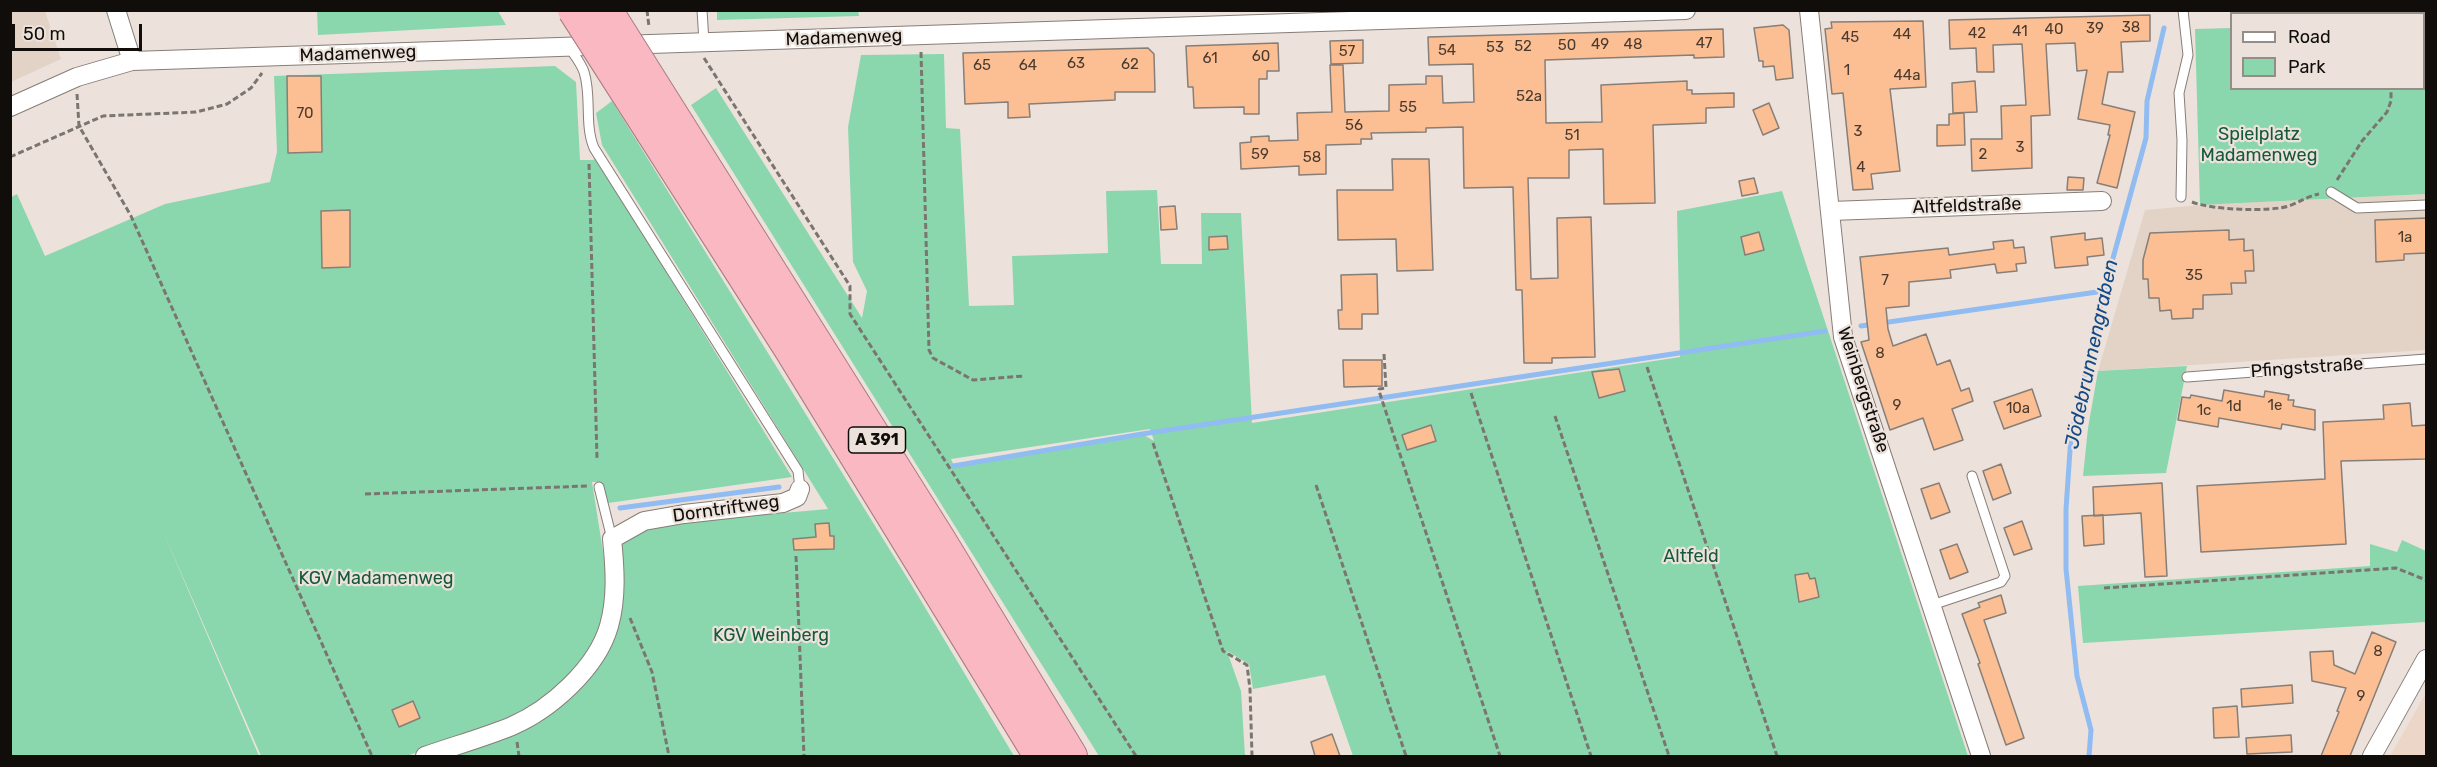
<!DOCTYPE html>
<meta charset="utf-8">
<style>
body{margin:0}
#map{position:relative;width:2437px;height:767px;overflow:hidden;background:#ece2db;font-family:Rubik,sans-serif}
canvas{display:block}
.frame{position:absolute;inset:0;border:12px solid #100d0b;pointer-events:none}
.legend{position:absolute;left:2230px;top:12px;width:195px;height:78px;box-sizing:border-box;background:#ece2db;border:2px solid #948d88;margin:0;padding:8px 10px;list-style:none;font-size:18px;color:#100d0b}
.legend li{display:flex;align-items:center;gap:12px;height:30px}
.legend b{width:30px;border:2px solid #948d88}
.scale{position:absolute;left:12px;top:24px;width:130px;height:27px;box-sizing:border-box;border:3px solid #100d0b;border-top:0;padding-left:8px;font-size:18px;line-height:21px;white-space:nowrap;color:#100d0b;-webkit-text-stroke:4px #ece2db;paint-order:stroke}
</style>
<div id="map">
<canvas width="2437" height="767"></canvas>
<div class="frame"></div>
<ul class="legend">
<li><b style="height:8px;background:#fff"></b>Road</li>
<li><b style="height:16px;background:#8ad7ad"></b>Park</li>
</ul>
<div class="scale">50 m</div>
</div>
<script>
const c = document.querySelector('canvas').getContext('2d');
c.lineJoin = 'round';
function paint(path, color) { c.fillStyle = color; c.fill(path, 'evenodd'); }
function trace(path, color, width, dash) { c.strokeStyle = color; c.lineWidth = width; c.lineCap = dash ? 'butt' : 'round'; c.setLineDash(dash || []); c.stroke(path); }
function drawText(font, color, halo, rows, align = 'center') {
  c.font = font + ' Rubik,sans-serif'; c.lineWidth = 4.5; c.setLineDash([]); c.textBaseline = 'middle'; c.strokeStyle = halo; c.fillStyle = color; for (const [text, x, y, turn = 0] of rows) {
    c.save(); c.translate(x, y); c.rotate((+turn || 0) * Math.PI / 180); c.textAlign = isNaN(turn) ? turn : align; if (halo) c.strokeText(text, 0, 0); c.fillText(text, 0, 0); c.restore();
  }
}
paint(new Path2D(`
 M10,11H45L61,59L11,82Z
 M2426,194V350L2098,371L2145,210L2200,205Z`), '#e3d3c7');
paint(new Path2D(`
 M2426,693V756H2390Z`), '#ebd6c8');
paint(new Path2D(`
 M858,10L859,16L717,20V11Z
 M317,11H498L506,25L318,35Z
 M2424,24H2426V194L2200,205L2195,29L2231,28L2232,88H2424Z
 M944,54L946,128L960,129L969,306L1014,305L1012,256L1108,253L1106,191L1157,190L1161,264H1202L1201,213H1241L1252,423L1680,357L1677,211L1782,191L1968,756H1353L1325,675L1253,689L1249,664L1227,651L1241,691L1245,756H1099L691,105L716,88L862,318L867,291L853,262L848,127L861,55ZM1150,429L1154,441L1142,434L954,466L951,459Z
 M555,66L576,82L580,160H593L596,158L792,477L608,503L602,482H592L607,577V599L602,625L590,651L575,671L529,709L407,756H261L162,529L259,756H11V197L17,194L45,256L165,204L270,182L277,152L274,76Z
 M612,101L911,584L1014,756H447L521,729L552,713L577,692L613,638L621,613L618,542L659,524L828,509L602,145L596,113Z
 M2187,366L2166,473L2083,476L2088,428L2098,371Z
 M2402,540L2426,551V622L2083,643L2078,586L2370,566V544L2397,552Z`), '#8ad7ad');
trace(new Path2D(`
 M1861,326L2104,291
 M953,466L1142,434L1825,331
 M620,508L779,487
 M2089,756L2091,730L2077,676L2066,569V509L2071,436L2104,291L2146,138L2147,101L2164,28`), '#91bcf2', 5);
const building = new Path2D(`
 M2150,15V41L2121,42L2123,72H2108L2102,104L2135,112L2117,188L2097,183L2110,135H2108L2110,125L2078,119L2087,70L2077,71L2075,43L2046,44L2050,115L2031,116L2032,168L1972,171L1971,139H2002L2001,106L2026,105L2022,44L1993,45L1994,72H1977L1976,48L1950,49L1949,20Z
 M1923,21L1926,87L1890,89L1900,171L1871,174L1873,189L1853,190L1843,93L1832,94L1825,29L1832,28L1831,22Z
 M1783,25L1789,30L1793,78L1776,80L1774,66L1763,67V61H1759L1754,28Z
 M1723,29L1724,57L1694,58V55L1545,60L1546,123L1602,122L1601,85L1687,81V90H1692V94L1734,93V107L1706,108V123L1653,125L1655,203L1604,204L1603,149L1569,150V178H1528L1531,279L1558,278L1557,218L1591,217L1595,357L1552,358V363H1524L1522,290H1516L1513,187L1464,188L1463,127L1426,128V132L1371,133L1372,139H1361V144L1326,145V174L1299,175V166L1241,169L1240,143L1251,142V137L1269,136V141L1298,140L1297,113L1332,112L1330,65H1343L1345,112L1389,111V85L1426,84V76H1442L1443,103L1474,102L1473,64L1429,65L1428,37Z
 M1363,40V63L1331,64L1330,41Z
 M1278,43L1279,71H1267V79H1259V114H1244V107L1194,108L1193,87H1188L1186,46Z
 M1148,48L1154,54L1155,92H1115V100L1029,104L1030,117L1008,118V102L965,104L963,53Z
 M287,76H321L322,152L288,153Z
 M1975,81L1977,112L1953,113L1952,83Z
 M1769,103L1779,128L1763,135L1753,110Z
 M1964,113L1965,145L1937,146V125H1949V114Z
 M1392,159H1429L1433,270L1397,271L1396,239L1338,240L1337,190H1393Z
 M2068,177L2084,178L2083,190H2067Z
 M1754,178L1758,193L1742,196L1739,181Z
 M1175,206L1177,229L1161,230L1160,207Z
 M350,210V267L322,268L321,211Z
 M2427,218V253L2404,254V260L2376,262L2375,220Z
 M2229,230V240L2244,239V251L2253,250L2254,271H2245L2246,283H2231L2232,294L2203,295V309H2193V318L2172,319L2171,310L2160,311L2159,298H2149L2148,279H2143V260L2150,233Z
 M1759,232L1764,250L1745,255L1741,237Z
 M2085,233V240L2102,238L2104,255L2087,257L2088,265L2055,268L2051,237Z
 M1227,236L1228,249L1209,250V237Z
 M2013,240L2014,248L2024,247L2026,263L2016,264L2017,271L1997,273L1995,264L1950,270L1951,278L1909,282V306L1886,308L1888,329L1893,346L1926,334L1937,365L1950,360L1961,391L1969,388L1973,401L1952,409L1963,440L1934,450L1923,418L1890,430L1861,342L1869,340L1860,257L1948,248L1949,255L1994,249L1993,242Z
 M1377,274L1378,314H1362V329H1339L1338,310H1342L1341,275Z
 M1343,360H1382V386L1344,387Z
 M1619,369L1625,391L1599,398L1592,372Z
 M2032,389L2041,416L2004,429L1994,402Z
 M2224,390L2264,397L2265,391L2289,395L2288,400H2294L2293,406L2315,410V430L2282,424L2281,429L2219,418L2218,427L2178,420L2182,397L2190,398L2191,395L2222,401Z
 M2410,403L2412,426L2427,425V459L2341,461L2346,544L2201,552L2197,486L2325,479L2323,422L2384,419L2383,405Z
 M1431,425L1436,441L1407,450L1402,435Z
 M2001,464L2011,493L1993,500L1983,471Z
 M1939,483L1950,512L1931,519L1921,489Z
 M2162,483L2167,576L2145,577L2141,513L2094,516L2093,487Z
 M2103,515L2104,544L2084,546L2082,516Z
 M2022,521L2032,549L2014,555L2004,528Z
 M829,523L830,536H834V549L794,550L793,539L816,537L815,524Z
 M1957,544L1968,572L1950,579L1940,550Z
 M1808,573L1810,579L1815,578L1819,597L1799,602L1795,575Z
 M2001,595L2006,613L1984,620L2024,738L2006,745L1978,664L1980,663L1962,614L1980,607L1978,603Z
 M2372,632L2396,642L2350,756H2321L2339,712L2337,711L2346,688L2312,681L2310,652L2333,651L2334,665L2355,674Z
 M2292,685L2293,703L2242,707L2241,689Z
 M413,701L420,718L399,727L392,710Z
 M2237,706L2239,737L2214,738L2213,708Z
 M1332,734L1340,756H1315L1311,742Z
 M2291,735L2292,752L2247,754L2246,738Z`);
paint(building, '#fbbf93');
trace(building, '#877e78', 1.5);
const lane = new Path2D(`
 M702,10L704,42
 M569,47C574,55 581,63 584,72C592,96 584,124 594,148L798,471L800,489
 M2331,192L2357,208L2426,205
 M2181,197L2182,140L2179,93L2188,55L2183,10
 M2187,377L2426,359
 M599,487L612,539
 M1932,605L2001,582L2005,576L1972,476`);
const street = new Path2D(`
 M116,10L132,61
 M1809,10L1843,337L1981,756
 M10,107L77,77L132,61L1686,10
 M1831,211L2102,201
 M425,756C453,746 483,738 512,726C551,709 597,668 609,626C617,598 615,568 612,539L644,521L684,514L783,503L797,497L800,489
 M2372,756L2426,659`);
const highway = new Path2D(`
 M679,126L939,539L1071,756
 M652,132L791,350L1040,756`);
trace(lane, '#867d77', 11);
trace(street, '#867d77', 20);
trace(highway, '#a87c83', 34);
trace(new Path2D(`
 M647,10L649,27
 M2345,10L2349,14
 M2424,40H2426
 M921,52L929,350L933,358L973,380L1024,376
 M704,58L850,286V314L1136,756
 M77,94L79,126L131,216L372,756
 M10,157L103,116L196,112L227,104L251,88L262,73
 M589,164L597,458
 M2337,180L2362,141L2387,112L2391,101V88
 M2192,202C2211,210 2270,212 2289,206C2300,202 2308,196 2319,194
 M1384,354L1386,388L1379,389L1380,394L1500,756
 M1647,367L1777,756
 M1471,393L1591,756
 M1555,416L1669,756
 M1153,443L1223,651L1247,665L1250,689L1252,756
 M1316,485L1406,756
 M365,494L588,486
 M796,556L804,756
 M2104,588L2396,568L2426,580
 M630,618L652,672L669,756
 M517,742L519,756`), '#7b7570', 3, [6, 3]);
trace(lane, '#fff', 9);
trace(street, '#fff', 18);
trace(highway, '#fab8c3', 32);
const highwayBridge = new Path2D(`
 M574,10L652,132
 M606,10L679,126`);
trace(highwayBridge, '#a87c83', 34, []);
trace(highwayBridge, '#fab8c3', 32);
drawText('15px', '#4b3a2d', null, [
 ["38",2131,28],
 ["39",2095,29],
 ["40",2054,30],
 ["41",2020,32],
 ["42",1977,34],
 ["44",1902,35],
 ["45",1850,38],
 ["47",1704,44],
 ["49",1600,45],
 ["48",1633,45],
 ["50",1567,46],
 ["52",1523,47],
 ["53",1495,48],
 ["54",1447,51],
 ["57",1347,52],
 ["60",1261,57],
 ["61",1210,59],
 ["63",1076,64],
 ["62",1130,65],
 ["65",982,66],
 ["64",1028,66],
 ["1",1847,71],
 ["44a",1907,76],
 ["52a",1529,97],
 ["55",1408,108],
 ["70",305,114],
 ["56",1354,126],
 ["3",1858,132],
 ["51",1572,136],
 ["3",2020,148],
 ["59",1260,155],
 ["2",1983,155],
 ["58",1312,158],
 ["4",1861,168],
 ["1a",2405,238],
 ["35",2194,276],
 ["7",1885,281],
 ["8",1880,354],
 ["9",1897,406],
 ["1e",2275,406],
 ["1d",2234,407],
 ["10a",2018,409],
 ["1c",2204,411],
 ["8",2378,652],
 ["9",2361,697]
]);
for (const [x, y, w] of [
 [877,440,57]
]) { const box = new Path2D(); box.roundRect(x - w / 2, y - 13, w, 26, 4.5); c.fillStyle = '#ece2db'; c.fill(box); trace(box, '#100d0b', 1.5); }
drawText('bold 16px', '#100d0b', null, [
 ["A 391",877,440]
]);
drawText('18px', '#100d0b', '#ece2db', [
 ["Madamenweg",844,38,-2],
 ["Madamenweg",358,54,-2],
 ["Altfeldstraße",1967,206,-2],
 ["Pfingststraße",2307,368,-4],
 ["Weinbergstraße",1863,390,72],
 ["Dorntriftweg",726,509,-8]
]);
drawText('18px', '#13593a', '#ece2db', [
 ["Spielplatz",2259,135],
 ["Madamenweg",2259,156],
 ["Altfeld",1691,557],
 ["KGV Madamenweg",376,579],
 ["KGV Weinberg",771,636]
]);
drawText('italic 20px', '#134985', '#ece2db', [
 ["Jödebrunnengraben",2092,354,-78]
]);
</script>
